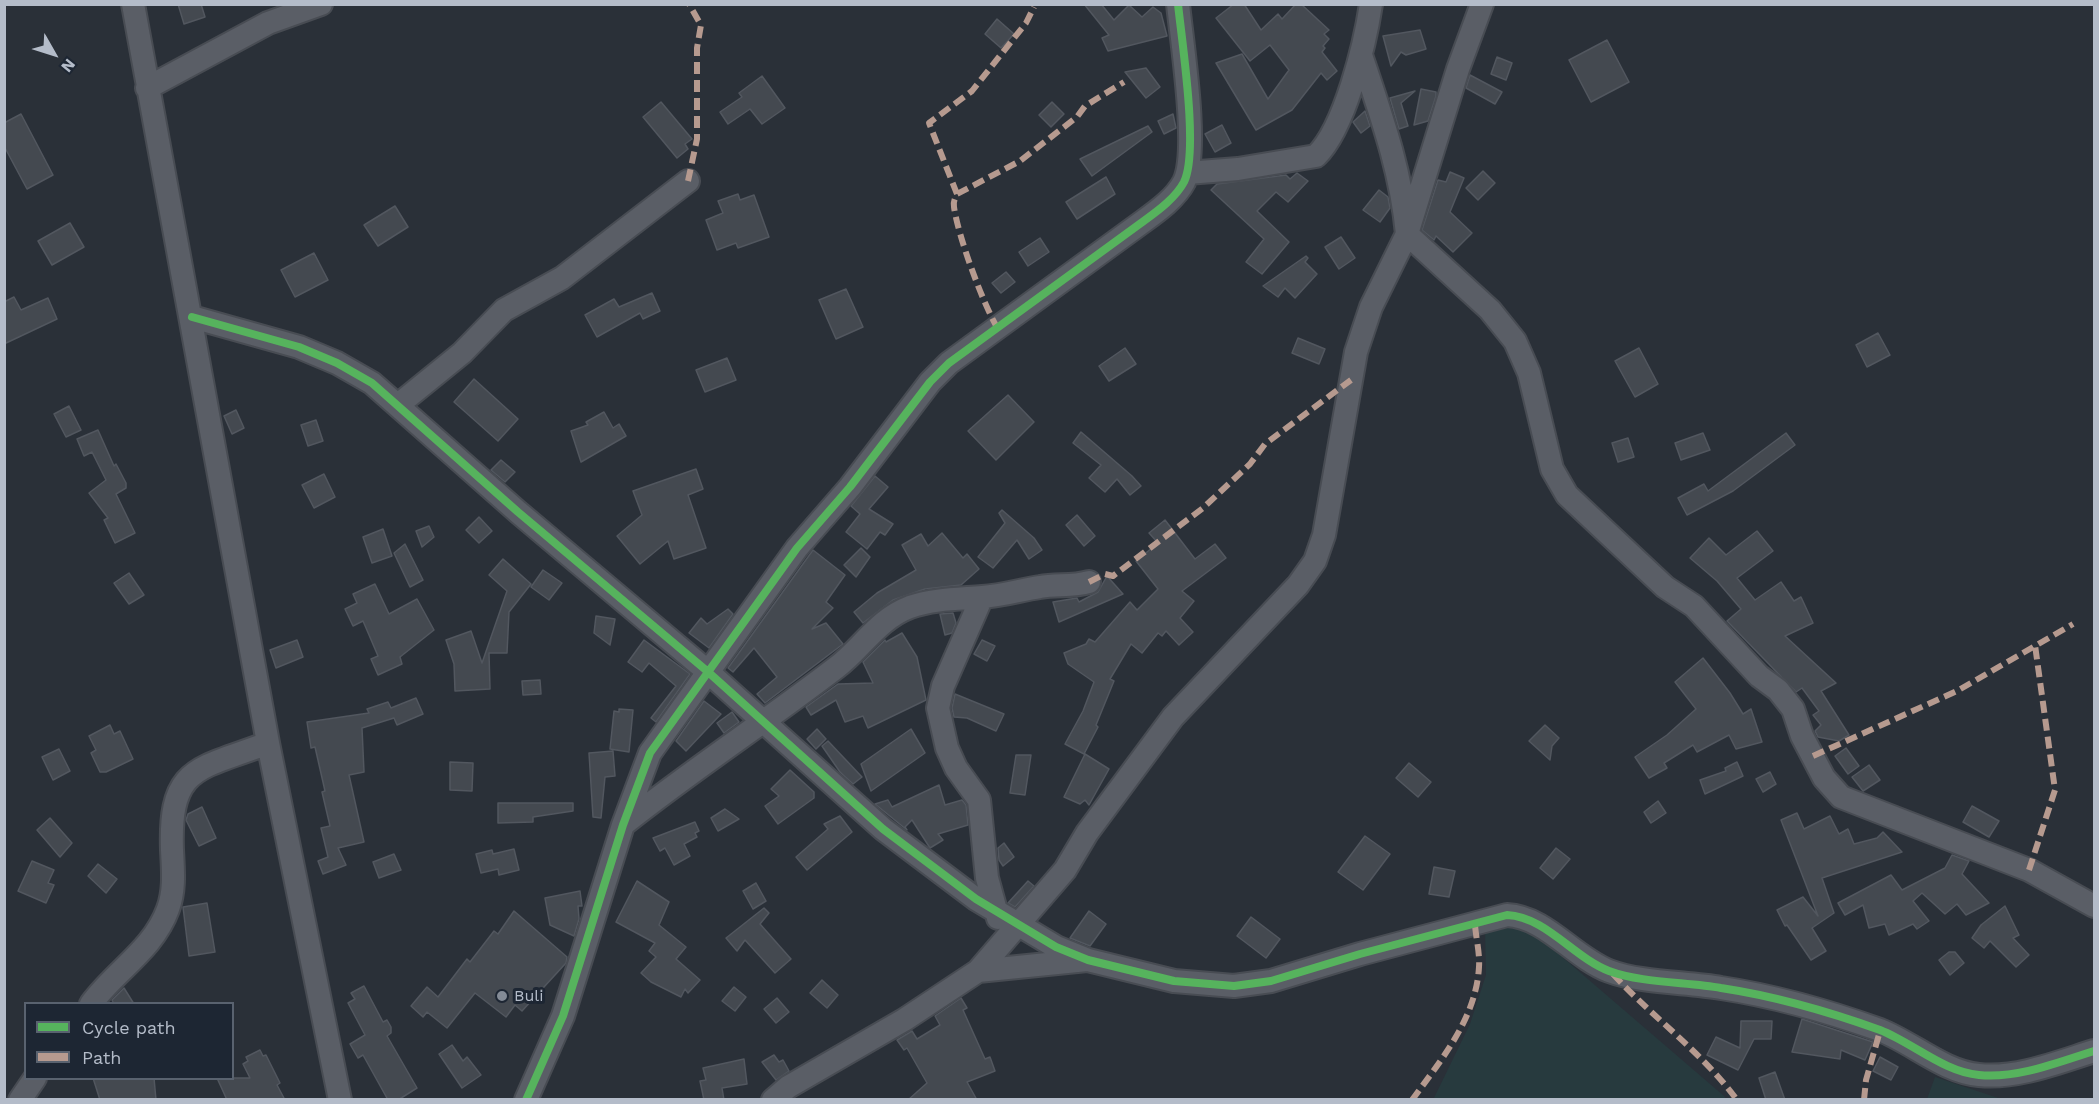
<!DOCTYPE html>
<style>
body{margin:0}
#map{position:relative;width:2099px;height:1104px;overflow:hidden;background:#2a3038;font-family:"Work Sans",sans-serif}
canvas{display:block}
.frame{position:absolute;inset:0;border:6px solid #b4bcc9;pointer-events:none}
.legend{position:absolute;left:24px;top:1002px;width:210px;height:78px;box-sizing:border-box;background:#1d2633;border:2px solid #59626f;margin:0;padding:8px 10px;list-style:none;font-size:18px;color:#b4bcc9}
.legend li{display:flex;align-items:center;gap:12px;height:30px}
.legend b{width:30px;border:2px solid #59626f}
.north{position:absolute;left:24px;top:24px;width:60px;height:60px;-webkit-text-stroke:4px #1d2633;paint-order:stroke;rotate:129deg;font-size:16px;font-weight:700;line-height:24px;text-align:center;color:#b4bcc9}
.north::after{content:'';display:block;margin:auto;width:21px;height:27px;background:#b4bcc9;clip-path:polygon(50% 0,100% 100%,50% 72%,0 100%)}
</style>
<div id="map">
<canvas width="2099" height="1104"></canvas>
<div class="frame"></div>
<ul class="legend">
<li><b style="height:8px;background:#56b35d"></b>Cycle path</li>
<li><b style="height:8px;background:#b69a8f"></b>Path</li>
</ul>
<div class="north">N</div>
</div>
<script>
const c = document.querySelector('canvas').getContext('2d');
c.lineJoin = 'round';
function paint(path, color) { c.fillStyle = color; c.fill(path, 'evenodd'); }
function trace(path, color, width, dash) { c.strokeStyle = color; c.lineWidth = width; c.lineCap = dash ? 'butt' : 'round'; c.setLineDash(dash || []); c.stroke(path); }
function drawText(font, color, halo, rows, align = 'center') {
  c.font = font + ' "Work Sans",sans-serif'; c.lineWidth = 6; c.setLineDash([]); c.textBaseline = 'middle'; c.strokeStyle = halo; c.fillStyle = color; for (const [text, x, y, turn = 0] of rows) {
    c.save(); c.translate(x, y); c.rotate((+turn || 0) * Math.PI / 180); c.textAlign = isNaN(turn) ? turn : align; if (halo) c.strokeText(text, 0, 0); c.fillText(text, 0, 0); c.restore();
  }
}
paint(new Path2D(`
 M1525,925L1724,1096L1726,1099L1433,1100L1470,1024L1486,975L1485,926Z
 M1935,1077L2001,1099H1927Z`), '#273a3e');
const building = new Path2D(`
 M178,4H201L205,17L184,24Z
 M1084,4H1101L1114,20L1129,5L1142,17L1153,7L1161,13L1167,36L1108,51L1102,38L1109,35Z
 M1234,4H1244L1261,30L1278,14L1282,19L1296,4H1301L1329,30L1324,34L1329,39L1323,46L1325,48L1322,52L1337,71L1327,80L1321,73L1292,110L1256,130L1216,63L1242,54L1268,99L1289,70L1270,45L1250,61L1216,18Z
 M997,19L1014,34L1001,48L985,34Z
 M1420,30L1426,49L1406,55L1401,52L1391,66L1383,36Z
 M1607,40L1629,82L1591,102L1569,60Z
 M1497,57L1512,63L1506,80L1491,74Z
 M1146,68L1160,87L1146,98L1125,72Z
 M1470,75L1502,92L1495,104L1466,88Z
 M762,76L785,108L762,124L750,109L728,124L720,112L742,97L739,93Z
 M1421,89L1436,92V96L1428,121L1414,125Z
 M1415,91L1401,103L1408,126L1399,129L1390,98Z
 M661,102L692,139L685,144L688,149L677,158L643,117Z
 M1052,102L1064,114L1051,127L1039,115Z
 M1365,111L1370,126L1361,133L1353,122Z
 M21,114L53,175L27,189L4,146V123Z
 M1173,114L1176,128L1164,134L1158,121Z
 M1222,125L1231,143L1215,152L1205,134Z
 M1148,126L1152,132L1092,176L1080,159Z
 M1483,171L1495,183L1478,200L1466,188Z
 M1450,172L1464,178L1450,212L1472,233L1453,252L1436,236L1434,240L1422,230L1438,180L1446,182Z
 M1297,173L1308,181L1288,202L1276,192L1257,211L1289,242L1262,274L1246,262L1264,239L1211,190L1217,184L1286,175L1290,179Z
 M1106,177L1115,194L1077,219L1066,202Z
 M1379,190L1388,197L1390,208L1380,222L1363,210Z
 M738,194L740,200L754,195L769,237L738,248L736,243L717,250L706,220L723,213L718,201Z
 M395,206L408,227L378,246L364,225Z
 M70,223L84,247L52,265L38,241Z
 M1341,237L1355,258L1339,269L1325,247Z
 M1040,238L1049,252L1028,266L1019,252Z
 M314,253L328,280L295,297L281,270Z
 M1306,256L1308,258L1305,262L1317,274L1295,298L1285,288L1278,297L1263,286Z
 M1006,272L1015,282L1001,293L992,283Z
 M846,289L863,327L836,339L819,300Z
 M652,293L660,311L643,319L640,313L597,337L585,315L614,299L619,307Z
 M14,297L21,310L48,298L57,319L4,344V302Z
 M1878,333L1890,355L1867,367L1856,345Z
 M1298,338L1325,349L1319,364L1292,353Z
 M1125,348L1136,364L1109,381L1099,366Z
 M1639,348L1658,384L1635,397L1615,361Z
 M727,358L736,380L705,392L696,370Z
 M474,379L518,419L498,441L454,402Z
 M1008,395L1034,422L996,460L968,431Z
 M69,406L81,430L66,437L54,414Z
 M236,410L244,428L232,434L224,416Z
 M604,412L613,428L619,424L626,436L581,462L571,431L588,425L586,422Z
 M316,420L323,441L308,446L301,425Z
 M98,430L114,466L116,464L126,483V488L116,494L135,533L115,543L104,520L108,518L89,493L106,480L92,452L84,456L77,439Z
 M1081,432L1132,476L1141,486L1130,495L1117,479L1105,492L1089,478L1101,465L1073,443Z
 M1703,433L1710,450L1681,460L1675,443Z
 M1786,433L1795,445L1733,491L1687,515L1678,498L1704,484L1708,491Z
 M1628,438L1634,457L1618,462L1612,443Z
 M501,460L515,472L505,482L491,470Z
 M696,469L703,489L688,495L706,548L674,559L668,541L640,564L617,536L642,515L633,491Z
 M324,474L335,497L314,508L302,485Z
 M875,476L888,487L869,509L893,524L885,535L880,532L867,549L846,532L860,514L851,506Z
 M1002,510L1034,538L1042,550L1029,559L1017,540L993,568L978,557L1005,523L999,513Z
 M1077,515L1095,536L1084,546L1066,525Z
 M479,517L492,531L479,543L466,530Z
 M1165,520L1195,559L1215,544L1226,558L1182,591L1194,601L1180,618L1193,632L1179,645L1166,631L1162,636L1158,633L1142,653L1131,644L1110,679L1114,681L1096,725L1098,727L1084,754L1065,744L1083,711L1094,682L1068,664L1064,653L1086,644L1089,639L1095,642L1130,602L1137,610L1158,589L1136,561L1158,543L1149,533Z
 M429,526L434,537L422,547L416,531Z
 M383,529L392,556L372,563L363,537Z
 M1757,531L1773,551L1737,578L1755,600L1781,582L1794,601L1801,597L1813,623L1785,636L1836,683L1821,691L1849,735L1839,741L1818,737L1815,731L1821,725L1813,715L1819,711L1802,688L1796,692L1727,621L1741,609L1717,581L1690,558L1709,538L1726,555Z
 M942,533L963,558L967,554L979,569L961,585L925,589L893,600L863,623L854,612L877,593L916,570L902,545L921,534L928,546Z
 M405,544L423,580L410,587L394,553Z
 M861,548L870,557L856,577L844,565Z
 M813,550L845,575L826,602L833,608L812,629L826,623L843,644L765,703L757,694L777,677L754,648L733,672L728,668Z
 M503,559L531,584L509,612L507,653H489L490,689L455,691L454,664L446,640L471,631L482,663L507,591L489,575Z
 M543,570L562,583L549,600L531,587Z
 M129,573L144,595L129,604L114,583Z
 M1107,576L1123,594L1059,622L1053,602L1077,598L1079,602L1098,592Z
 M375,584L389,614L417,599L434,630L400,657L402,664L378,675L371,659L378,656L363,621L353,626L345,609L357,603L353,594Z
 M728,609L733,614L709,648L689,633L701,618L707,624Z
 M953,613L956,623L952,633L945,635L940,614Z
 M596,616L615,619L610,645L594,633Z
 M902,633L917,657L926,700L868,728L863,716L845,722L836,700L811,715L806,707L838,684L873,683L863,662L885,640L886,642Z
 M297,640L303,657L276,668L270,650Z
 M644,640L690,674L656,722L651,718L676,686L649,663L642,672L628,662Z
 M982,640L995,646L987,661L974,654Z
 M1703,658L1730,693L1743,714L1751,709L1762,742L1736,749L1729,735L1697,752L1693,745L1664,763L1667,768L1649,778L1635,757L1667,735L1696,709L1675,682Z
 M540,680L541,694L523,695L522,681Z
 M955,694L1004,714L996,731L967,718L954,717L952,708Z
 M416,698L423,714L397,725L394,718L362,728L364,772L349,775L364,842L338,848L346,865L323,874L318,861L328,857L321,828L330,826L322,792L325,791L315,747L311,748L307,722L369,713L367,709L388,702L391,708Z
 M704,701L721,714L686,751L676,741Z
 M619,709L633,710L629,752L610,749L614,711L619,712Z
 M732,712L739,722L724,733L717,723Z
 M110,725L114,734L120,731L133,759L106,772H100L91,753L96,750L89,736Z
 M1545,725L1559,738L1552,746L1550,760L1529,741Z
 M817,729L826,739L816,749L807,739Z
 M911,729L925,753L871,791L861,764Z
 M828,741L862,777L853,784L840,772L822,746Z
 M1846,748L1859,766L1848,774L1835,756Z
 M59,749L70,771L53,780L42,757Z
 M613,751L615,776L605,777L601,818L593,817L589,753Z
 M1085,754L1109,769L1089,805L1085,800L1080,804L1064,797Z
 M1016,755H1031L1025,795L1010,793Z
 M450,762L473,763L472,791L450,790Z
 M1737,762L1743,776L1705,794L1700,780L1726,771L1725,768Z
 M1409,763L1431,782L1418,797L1396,778Z
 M1869,765L1880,780L1863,791L1852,777Z
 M790,770L814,792V798L778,824L765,806L779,796L771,789Z
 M1770,772L1776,784L1763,792L1756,779Z
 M939,785L945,805L962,800L966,805L968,825L938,834L943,840L930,848L912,820L905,827L907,830L875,804L888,800L892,807Z
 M1658,801L1666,813L1651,823L1644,812Z
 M498,803H573V811L533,817V822L498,823Z
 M1972,806L1999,821L1989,837L1963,822Z
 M202,807L216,838L199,846L186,820L188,814Z
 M725,809L739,819L718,831L711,818Z
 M1797,813L1804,829L1830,816L1839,834L1848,829L1854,844L1877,838L1883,832L1902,852L1822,878L1834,913L1812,928L1826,951L1811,960L1787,925L1785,926L1777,910L1803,897L1818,916L1781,820Z
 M840,816L852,832L807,870L796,857L828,829L824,824Z
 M50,818L72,843L60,857L37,830Z
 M695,822L699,831L695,833L697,837L684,844L690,856L674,865L665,848L660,851L653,838Z
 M1365,836L1390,854L1363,890L1338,872Z
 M1004,843L1014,857L1003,866L999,860L998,848Z
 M1556,848L1570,859L1553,879L1540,868Z
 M514,849L519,870L499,875L498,869L481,873L476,854L492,850L493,854Z
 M394,854L401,870L379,878L373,862Z
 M1952,855L1969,861L1962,874L1989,903L1966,915L1957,904L1945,914L1922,893L1913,901L1929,921L1917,929L1913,924L1889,935L1885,924L1869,928L1863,905L1845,915L1838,903L1891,875L1902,890L1945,868Z
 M32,861L54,870L48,883L54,885L46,903L18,891Z
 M98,864L117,879L106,893L88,876Z
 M1434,867L1455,871L1449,897L1429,894Z
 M637,881L669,902L659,925L686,947L676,959L700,980L688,993L685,989L681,997L651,982L641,973L656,957L649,951L655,943L616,922Z
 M1028,881L1034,886L1015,907L1008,903Z
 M756,883L766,901L753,909L743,891Z
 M580,891L582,906H578L579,919L574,936L550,925L545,898Z
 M207,903L215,952L189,956L183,907Z
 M2005,906L2019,935L2013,938L2029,955L2016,967L1990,941L1984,948L1972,938L1981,925Z
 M764,908L769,913L760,924L791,959L775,973L745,940L737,951L726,938Z
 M514,911L567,957L566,963L522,1011L515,1005L506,1017L475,993L447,1028L427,1012L423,1017L411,1006L427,987L438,997L467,959L470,962L494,931L498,934Z
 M1089,911L1106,924L1090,946L1070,938Z
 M1251,917L1280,939L1266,958L1237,936Z
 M1949,952H1955L1964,963L1950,975L1939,960Z
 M822,980L838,995L827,1008L810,993Z
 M364,986L383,1022L387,1020L391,1027V1033L387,1036L417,1088L398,1100H388L363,1055L358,1058L350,1044L365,1035L348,1003L355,999L351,993Z
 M734,987L746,997L735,1011L722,1001Z
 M124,988L134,1004H114L112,1000Z
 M777,998L789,1012L776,1023L764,1009Z
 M961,998L967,1008L963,1010L985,1059L990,1057L995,1071L967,1082L977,1100H908L927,1083L907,1048L904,1050L897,1040L912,1031L917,1039L940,1025L935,1016Z
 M1802,1019L1873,1042L1865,1060L1841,1050L1840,1059L1792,1052Z
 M1741,1021H1772L1771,1039H1754L1738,1070L1707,1055L1716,1037L1740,1048Z
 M452,1045L463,1061L467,1057L481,1075L462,1088L439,1054Z
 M260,1050L263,1056L266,1055L280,1083L277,1085L285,1100H227L217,1078H250L243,1064L248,1061L246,1057Z
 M774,1055L779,1062L783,1060L789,1071L776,1080L762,1062Z
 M1880,1057L1898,1067L1891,1080L1873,1071Z
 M744,1059L747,1084L722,1088L724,1100H704L700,1081L706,1080L703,1068Z
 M1775,1072L1785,1100H1766L1759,1078Z
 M93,1078H154L156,1100H100Z`);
paint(building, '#444950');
trace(building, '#52575f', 1.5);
const minor = new Path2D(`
 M133,4L268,743L340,1100
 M1362,58C1382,118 1401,171 1407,234L1490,310L1515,341L1529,373L1552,469L1567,495L1665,587L1694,606L1759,676L1778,690L1793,709L1802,736L1824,778L1841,797L2029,870L2094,906
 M147,88L268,23L321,4
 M1187,173L1238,169L1316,156C1345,128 1365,44 1371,4
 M192,317L299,347L337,363L372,383L518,512L707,671L883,829L976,899L1056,947L1088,960L1174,981L1234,986L1271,981L1360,954L1507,915C1546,917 1573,957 1609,971C1641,983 1687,982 1721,988C1774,996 1830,1012 1880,1030C1913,1043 1944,1072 1979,1075C2017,1079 2059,1062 2094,1051
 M398,405L462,353L504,310L562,278L688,181
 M982,597L943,686L938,708L947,748L956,768L979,800L987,878L998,918
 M624,824C693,769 767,721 837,667C862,648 878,619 910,607C933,599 958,599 982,597C1002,596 1020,590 1040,587C1057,584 1072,587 1089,582
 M978,971L1065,870L1087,833L1173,717L1298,585L1315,561L1324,535L1356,352L1371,307L1407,234L1458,69L1482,4
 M91,1004C116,970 153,950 168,909C175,890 173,870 172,850C169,765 198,770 268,743
 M20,1100L35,1078
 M526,1100L563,1016L623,825L650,753L797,548L850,487L930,382L949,363L1141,223C1156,212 1175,199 1184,182C1199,151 1182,43 1178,4
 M773,1100L788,1087L904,1020L978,971L1087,960`);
trace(minor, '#484c53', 26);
trace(minor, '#5a5e66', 22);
trace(new Path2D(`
 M688,181L697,139V48L701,25L689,4
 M957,194L929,123L972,91L1026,23L1034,7
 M998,329C983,304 958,236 954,207C953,202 955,198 957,194L1020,161L1077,117L1085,106L1124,82
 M1089,582L1105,574L1113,576L1203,508L1250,464L1265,444L1351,380
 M1813,756L1957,691L2073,624
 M2029,870L2055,790L2035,645
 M1613,974C1652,1017 1702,1052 1737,1100
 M1412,1100C1441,1060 1476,1019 1479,967C1480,954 1476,938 1475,925
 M1864,1100L1866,1080L1880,1031`), '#b69a8f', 6, [12, 6]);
trace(new Path2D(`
 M192,317L299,347L337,363L372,383L518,512L707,671L883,829L976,899L1056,947L1088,960L1174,981L1234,986L1271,981L1360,954L1507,915C1546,917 1573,957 1609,971C1641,983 1687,982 1721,988C1774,996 1830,1012 1880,1030C1913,1043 1944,1072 1979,1075C2017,1079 2059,1062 2094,1051
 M526,1100L563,1016L623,825L650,753L797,548L850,487L930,382L949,363L1141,223C1156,212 1175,199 1184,182C1199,151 1182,43 1178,4`), '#56b35d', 8);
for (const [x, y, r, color] of [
 [502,996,6,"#848b96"]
]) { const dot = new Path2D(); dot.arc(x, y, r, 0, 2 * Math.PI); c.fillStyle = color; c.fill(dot); trace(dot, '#1d2633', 2); }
drawText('16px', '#b4bcc9', '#1d2633', [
 ["Buli",514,996]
], 'left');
</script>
